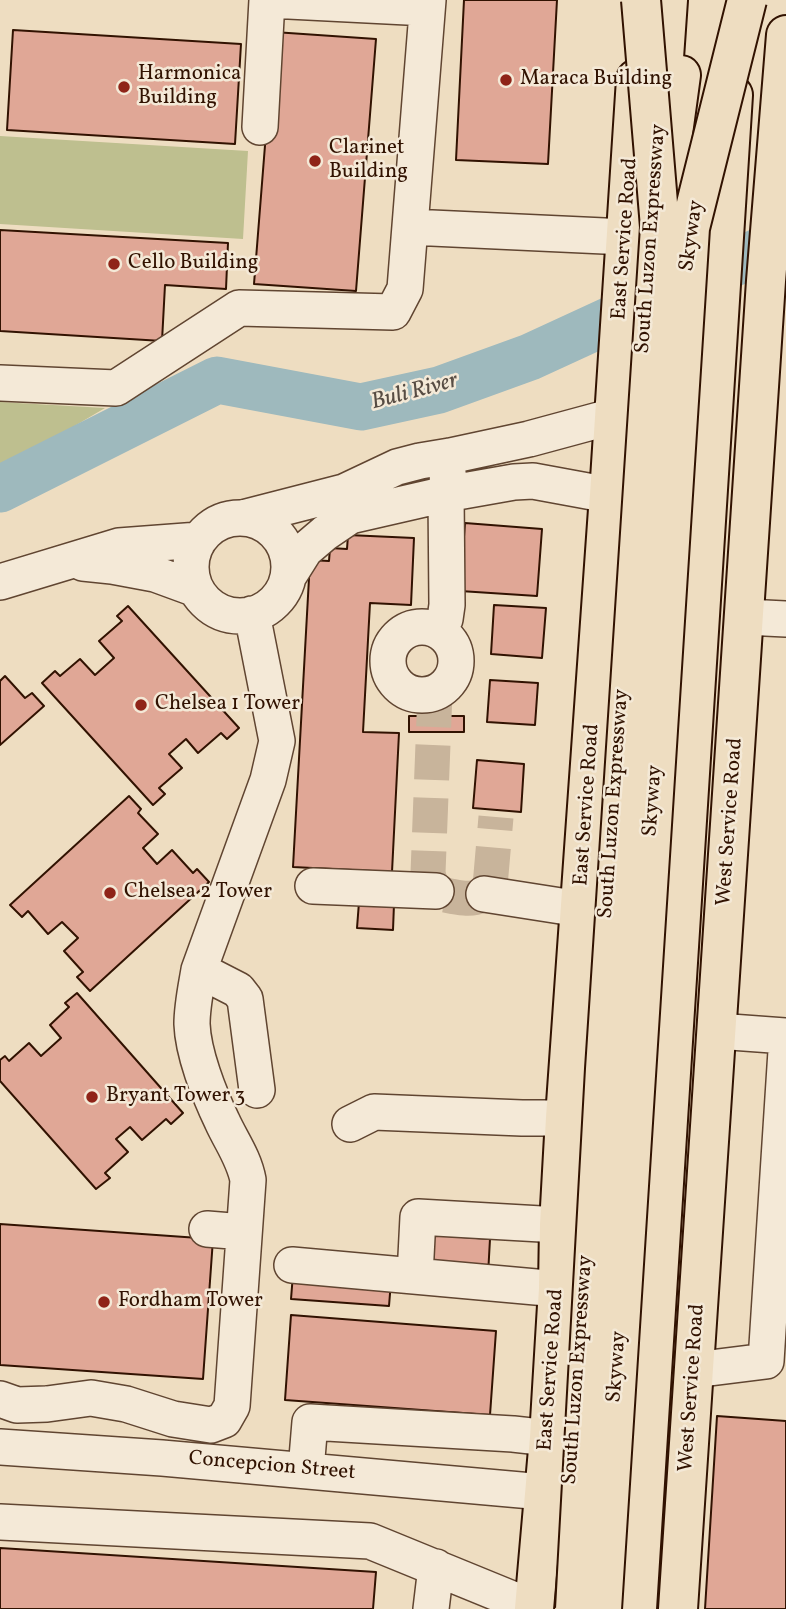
<!DOCTYPE html>
<style>
body{margin:0}
canvas{display:block;background:#eeddc1}
</style>
<canvas width="786" height="1609"></canvas>
<script>
const c = document.querySelector('canvas').getContext('2d');
c.lineJoin = 'round';
function paint(path, color) { c.fillStyle = color; c.fill(path, 'evenodd'); }
function trace(path, color, width, dash) { c.strokeStyle = color; c.lineWidth = width; c.lineCap = dash ? 'butt' : 'round'; c.setLineDash(dash || []); c.stroke(path); }
function drawText(font, color, halo, rows, align = 'center') {
  c.font = font + ' Vollkorn,serif'; c.lineWidth = 5; c.setLineDash([]); c.textBaseline = 'middle'; c.strokeStyle = halo; c.fillStyle = color; for (const [text, x, y, turn = 0] of rows) {
    c.save(); c.translate(x, y); c.rotate((+turn || 0) * Math.PI / 180); c.textAlign = isNaN(turn) ? turn : align; if (halo) c.strokeText(text, 0, 0); c.fillText(text, 0, 0); c.restore();
  }
}
paint(new Path2D(`
 M0,136L248,151L243,239L0,224Z
 M0,402L105,408L0,470Z`), '#bebf8f');
trace(new Path2D(`
 M0,489L217,380L361,407L439,390L530,357L786,239`), '#9eb9bd', 47);
const building = new Path2D(`
 M464,0H557L548,164L456,160Z
 M13,30L241,44L235,144L7,130Z
 M274,32L376,39L356,291L254,284Z
 M0,230L228,243L226,289L165,285L162,341L0,331Z
 M465,523L542,529L537,596L460,591Z
 M348,535L414,538L411,605L370,603L363,732L399,733L392,872L293,867L310,560L329,561L330,548L347,549Z
 M494,605L546,608L542,658L491,654Z
 M128,606L239,728L227,739L221,733L198,753L186,739L169,754L182,768L159,788L165,794L153,805L42,683L55,671L60,676L80,659L95,675L114,658L99,641L122,621L117,616Z
 M5,676L25,698L32,693L44,706L0,745V681Z
 M490,680L538,683L535,725L487,722Z
 M409,716H464V732H409Z
 M477,760L524,764L521,812L473,808Z
 M129,796L141,809L138,813L158,834L143,848L157,864L172,850L193,873L197,869L209,882L90,991L77,977L83,972L64,951L78,938L62,922L48,934L28,911L22,917L10,905Z
 M359,902L394,904L393,930L357,928Z
 M77,993L183,1113L171,1124L166,1119L142,1140L130,1127L116,1139L128,1152L105,1173L110,1178L96,1189L0,1081V1060L5,1056L9,1061L29,1043L41,1056L61,1038L50,1025L69,1007L65,1003Z
 M0,1224L213,1239L203,1379L0,1365Z
 M434,1235L490,1239L488,1275L431,1271Z
 M293,1274L391,1281L389,1306L291,1299Z
 M291,1315L496,1331L490,1415L285,1400Z
 M717,1416L786,1421V1609H705Z
 M0,1548L376,1572L373,1609H0Z`);
paint(building, '#e0a796');
trace(building, '#311201', 2);
trace(new Path2D(`
 M435,692L428,873C430,882 432,889 440,894C457,897 482,905 490,886L496,817`), '#c8b49b', 35, [35, 18]);
const minor = new Path2D(`
 M269,0L427,8
 M260,127L267,0
 M410,227L626,237
 M0,383L116,388L239,308L393,312L405,289L428,0
 M243,518L344,492L397,467L420,461L450,456L529,439L614,416
 M191 567a49 49 0 1 1 98 0a49 49 0 1 1-98 0Z
 M83,563L112,566L155,574L196,589
 M288,577L305,550L325,533L350,516L446,494L514,482L533,481L609,495
 M0,582L119,546L199,540
 M745,617L786,619
 M388 661a34 34 0 1 1 68 0a34 34 0 1 1-68 0Z
 M438,631L445,619L447,605L446,494L448,472
 M313,886L436,891
 M484,894L580,909
 M199,970L238,990L245,999L257,1090
 M717,1031L786,1036
 M350,1124L374,1112L522,1118H565
 M207,1229L244,1232
 M292,1265L558,1289
 M415,1276L418,1217L559,1225
 M694,1370L766,1361L786,1051
 M0,1399L17,1405L47,1404L91,1398L126,1404L173,1419L211,1425L224,1420L232,1406L248,1180C244,1158 231,1141 222,1121C209,1094 193,1053 192,1024C192,1006 196,988 199,970L268,780L277,741L252,614
 M0,1447L162,1458L543,1492
 M306,1470L310,1422L513,1434L549,1438
 M0,1522L370,1541L534,1608
 M431,1609L436,1567`);
const major = new Path2D(`
 M534,1609L549,1438L558,1289L559,1225L565,1118L609,495L636,79
 M678,1609L766,281L786,35`);
const highway = new Path2D(`
 M661,101L668,0
 M665,192L681,75
 M637,1609L733,95`);
trace(minor, '#604531', 38);
trace(major, '#311201', 42);
trace(highway, '#311201', 42);
trace(minor, '#f4e9d7', 35);
trace(major, '#eeddc1', 38);
trace(highway, '#eeddc1', 38);
const highwayBridge = new Path2D(`
 M575,1609L605,1069L660,227L641,0
 M602,1609L690,228L747,0`);
trace(highwayBridge, '#311201', 42, []);
trace(highwayBridge, '#eeddc1', 38);
for (const [x, y, r, color] of [
 [506,80,7,"#8f2418"],
 [124,87,7,"#8f2418"],
 [315,161,7,"#8f2418"],
 [114,264,7,"#8f2418"],
 [141,705,7,"#8f2418"],
 [110,893,7,"#8f2418"],
 [92,1097,7,"#8f2418"],
 [104,1302,7,"#8f2418"]
]) { const dot = new Path2D(); dot.arc(x, y, r, 0, 2 * Math.PI); c.fillStyle = color; c.fill(dot); trace(dot, '#f4e9d7', 2.5); }
drawText('21px', '#311201', '#f4e9d7', [
 ["Harmonica",138,75],
 ["Building",138,99],
 ["Maraca Building",520,80],
 ["Clarinet",329,149],
 ["Building",329,173],
 ["Cello Building",128,264],
 ["Chelsea 1 Tower",155,705],
 ["Chelsea 2 Tower",124,893],
 ["Bryant Tower 3",106,1097],
 ["Fordham Tower",118,1302]
], 'left');
drawText('21px', '#311201', '#f4e9d7', [
 ["Skyway",693,236,-82],
 ["East Service Road",626,239,-86],
 ["South Luzon Expressway",652,239,-86],
 ["Skyway",654,801,-86],
 ["South Luzon Expressway",615,804,-86],
 ["East Service Road",588,805,-86],
 ["West Service Road",731,822,-86],
 ["Skyway",618,1367,-86],
 ["East Service Road",552,1370,-86],
 ["South Luzon Expressway",579,1370,-86],
 ["West Service Road",693,1388,-86],
 ["Concepcion Street",272,1467,5]
]);
drawText('italic 23px', '#574c43', '#f4e9d7', [
 ["Buli River",415,393,-15]
]);
</script>
